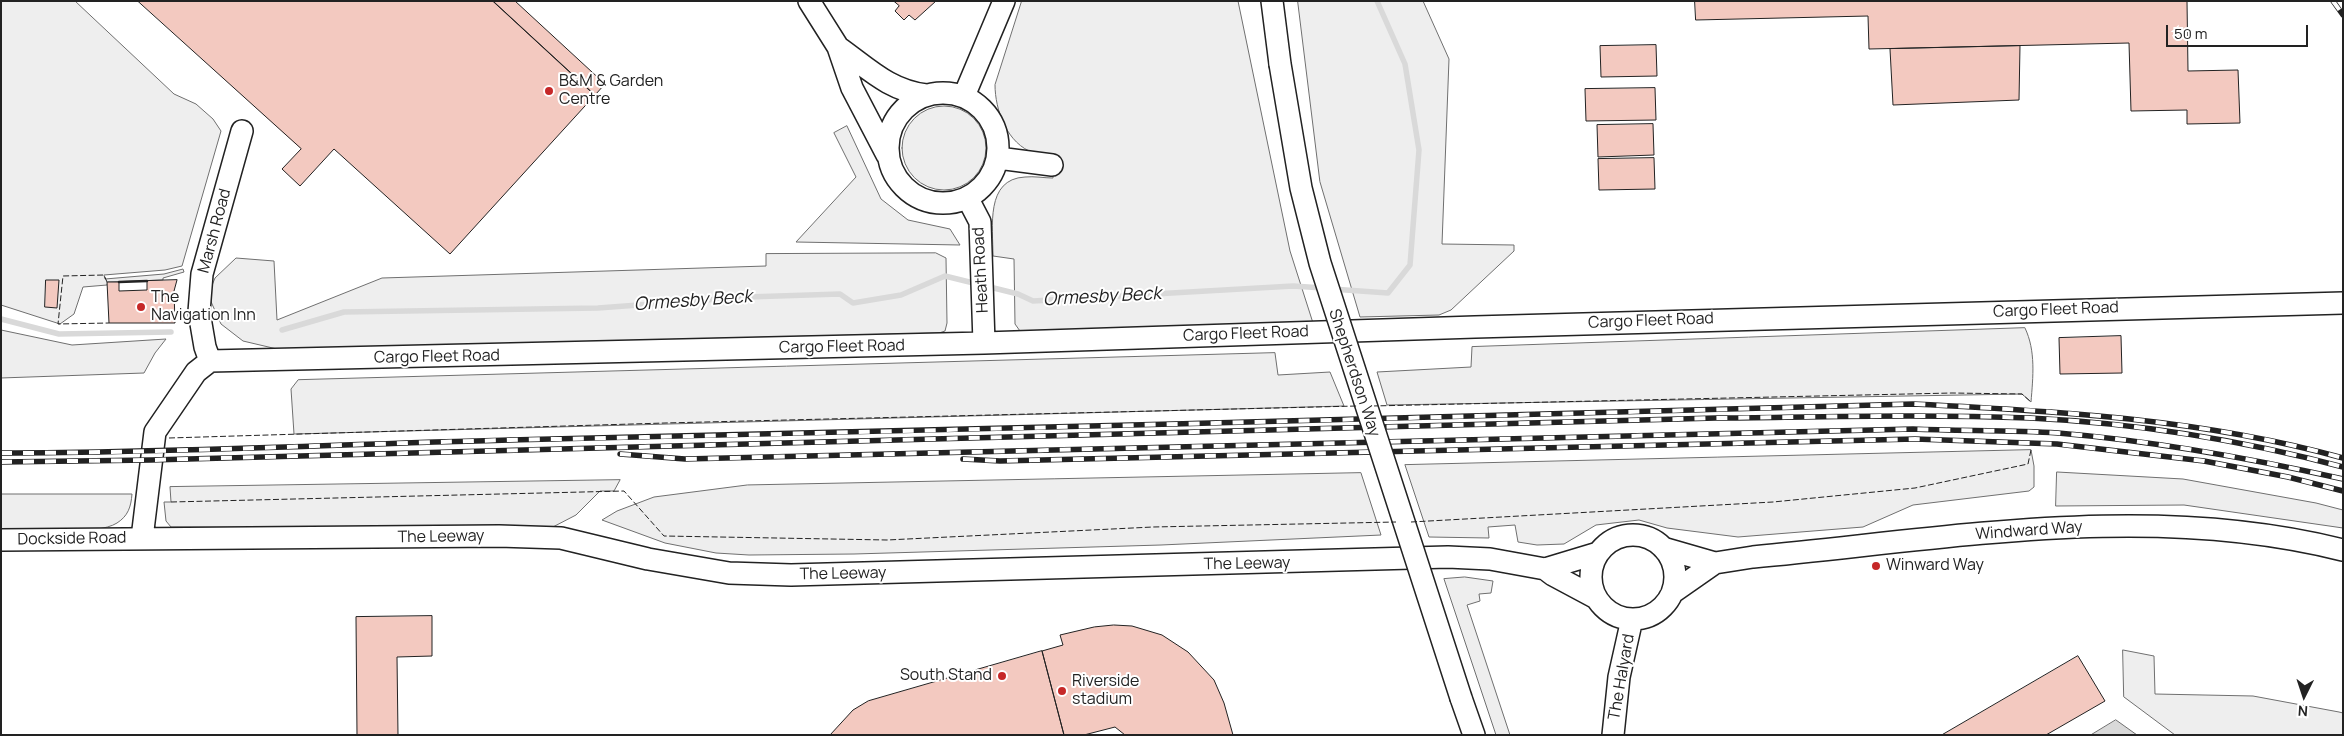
<!DOCTYPE html>
<style>
body{margin:0}
#map{position:relative;width:2344px;height:736px;overflow:hidden;background:#fff;font-family:Manrope,sans-serif}
canvas{display:block}
.frame{position:absolute;inset:0;border:2px solid #222;pointer-events:none}
.north{position:absolute;left:2279px;top:671px;width:50px;height:50px;-webkit-text-stroke:4px #fff;paint-order:stroke;rotate:184deg;font-size:14px;font-weight:700;line-height:20px;text-align:center;color:#222}
.north::after{content:'';display:block;margin:auto;width:18px;height:22px;background:#222;clip-path:polygon(50% 0,100% 100%,50% 72%,0 100%)}
.scale{position:absolute;left:2166px;top:25px;width:142px;height:22px;box-sizing:border-box;border:2px solid #222;border-top:0;padding-left:6px;font-size:15px;line-height:18px;white-space:nowrap;color:#222;-webkit-text-stroke:4px #fff;paint-order:stroke}
</style>
<div id="map">
<canvas width="2344" height="736"></canvas>
<div class="frame"></div>
<div class="north">N</div>
<div class="scale">50 m</div>
</div>
<script>
const c = document.querySelector('canvas').getContext('2d');
c.lineJoin = 'round';
function paint(path, color) { c.fillStyle = color; c.fill(path, 'evenodd'); }
function trace(path, color, width, dash) { c.strokeStyle = color; c.lineWidth = width; c.lineCap = dash ? 'butt' : 'round'; c.setLineDash(dash || []); c.stroke(path); }
function drawText(font, color, halo, rows, align = 'center') {
  c.font = font + ' Manrope,sans-serif'; c.lineWidth = 4; c.setLineDash([]); c.textBaseline = 'middle'; c.strokeStyle = halo; c.fillStyle = color; for (const [text, x, y, turn = 0] of rows) {
    c.save(); c.translate(x, y); c.rotate((+turn || 0) * Math.PI / 180); c.textAlign = isNaN(turn) ? turn : align; if (halo) c.strokeText(text, 0, 0); c.fillText(text, 0, 0); c.restore();
  }
}
const green = new Path2D(`
 M1,1H75L174,94L196,104L213,119L221,131L182,266L165,270L104,275L105,279L164,274L183,269L184,272L163,278V280L108,282L107,285L83,287L74,314L60,324L1,305Z
 M1022,1H1238L1290,251L1313,323L1020,331L1015,324L1014,259L993,256C993,227 985,179 1025,177C1034,176 1044,178 1053,178V157C1047,156 1040,155 1034,153C1007,144 995,110 995,85Z
 M1298,1H1423L1449,59L1442,244L1514,245V251L1451,310L1439,315L1360,317L1320,182Z
 M902 148a42 42 0 1 1 84 0a42 42 0 1 1-84 0Z
 M847,126L881,199L908,220L950,229L960,245L796,242L856,177L834,133Z
 M936,253L946,258L947,323L945,331L939,333L277,349L243,341L221,324L208,295L215,278L236,258L274,261L277,320L382,278L766,266V254Z
 M2025,328C2036,351 2033,377 2031,402L2022,394L1387,405L1377,372L1471,367L1472,347Z
 M1,330L72,345L166,339L155,353L144,373L1,378Z
 M1275,353L1278,375L1330,372L1344,406L294,434L291,389L298,380Z
 M2031,450L2034,466V487L2029,491L1913,505L1863,527L1738,537L1667,528L1639,520L1596,525L1564,544L1537,545L1518,542L1515,525L1488,527L1489,538L1429,537L1405,465Z
 M2057,472L2183,479L2316,503L2343,510V528L2184,505L2056,506Z
 M1361,473L1381,535L1161,545L854,554L749,555L716,553L665,543L602,520L617,511L654,497L747,485Z
 M620,480L614,491H600L576,515L549,529L171,527L166,521L164,502H171L170,487Z
 M1,494H132C131,507 128,516 117,523C97,536 27,530 1,530Z
 M1465,577L1493,581L1491,593L1479,594L1480,601L1467,605L1510,735H1496L1444,579Z
 M2123,650L2154,656L2155,694L2253,696L2339,712L2343,713V735H2175L2124,697Z`);
paint(green, '#eee');
trace(green, '#6f6f6f', 1);
const water = new Path2D(`
 M2116,720L2137,735H2091Z`);
paint(water, '#d9d9d9');
trace(water, '#6f6f6f', 1);
trace(new Path2D(`
 M1332,289L1388,293L1410,265L1419,150L1405,64L1377,1
 M1,319L59,334L171,332
 M282,330L344,312L598,308L747,297L840,294L853,303L901,295L945,276L1018,294L1033,301L1293,286L1323,288`), '#d9d9d9', 5.5);
const building = new Path2D(`
 M138,1H493L595,95L450,254L334,149L300,186L282,169L301,149Z
 M493,1H515L605,84L595,95Z
 M894,1H936L915,20L909,15L904,20L895,11L899,6Z
 M1695,1H2187L2188,71L2238,70L2240,123L2187,124V110L2131,111L2129,43L1869,49L1868,16L1696,20Z
 M1656,45L1657,76L1601,77L1600,46Z
 M2020,46L2019,100L1893,105L1890,49Z
 M1655,88L1656,120L1586,121L1585,89Z
 M1653,124L1654,155L1598,157L1597,125Z
 M1654,158L1655,189L1599,190L1598,159Z
 M46,280H59L57,308L45,307Z
 M177,280L174,291L175,323H109L107,282H119V291L147,290V281Z
 M2121,336L2122,373L2060,374L2059,338Z
 M432,616V656L397,657L398,735H357L356,617Z
 M1114,625L1132,626L1162,635L1188,652L1214,680L1224,703L1233,735H1125L1115,727L1084,735H1064L1042,651L1063,645L1060,635L1094,627Z
 M1042,651L1064,735H830L853,710L868,701Z
 M2078,656L2105,701L2046,735H1942Z`);
paint(building, '#f3c9c0');
trace(building, '#222', 1);
const minor = new Path2D(`
 M809,1L838,47L852,88L887,155
 M1272,1L1280,64
 M838,47C868,68 888,90 926,95
 M888 148a55 55 0 1 1 110 0a55 55 0 1 1-110 0Z
 M964,96L1004,1
 M998,158L1052,165
 M968,199L980,222L984,343
 M210,361L984,343L1475,327L2343,303
 M210,361L205,347L199,312L202,274L242,131
 M1591 577a42 42 0 1 1 84 0a42 42 0 1 1-84 0Z
 M142,538L155,432L196,372L210,361
 M1,540L499,536L561,538L648,559L729,573L791,575L1448,557L1490,559L1545,569L1598,553
 M1663,548L1715,563
 M1545,569L1553,575L1596,598
 M1672,593L1715,563L1753,557C1948,539 2149,501 2343,550
 M1461,698L1474,735
 M1613,735L1619,677L1632,619`);
trace(minor, '#222', 24);
trace(minor, '#fff', 21);
const rail = new Path2D(`
 M2333,1L2343,15
 M1,453C171,453 341,444 510,440C978,430 1445,417 1913,404C2058,411 2202,419 2343,458
 M620,454L685,459L1913,429C1961,431 2010,430 2058,433C2154,441 2249,458 2343,479
 M963,459L1000,461L1915,439L2057,444L2204,461L2288,477L2343,491
 M1,462L151,460L1716,418C1820,417 1925,414 2030,418C2134,423 2242,440 2343,467`);
trace(rail, '#222', 5.5);
trace(rail, '#fff', 4, [11]);
const minorBridge = new Path2D(`
 M1280,64L1301,188L1320,263L1461,698`);
trace(minorBridge, '#222', 24, []);
trace(minorBridge, '#fff', 21);
trace(new Path2D(`
 M107,282L104,275L63,276L58,324L109,323
 M1372,406L1952,393L2022,394L2031,402
 M169,438L665,423L1357,406
 M171,502L624,491L664,536L887,540L1153,527L1396,522
 M1411,522L1773,502L1915,488L2028,464L2031,450`), '#222', 1, [6, 2.5]);
trace(new Path2D(`
 M119,282L147,281`), '#222', 2.5);
for (const [x, y, r, color] of [
 [549,91,5,"#c62828"],
 [141,307,5,"#c62828"],
 [1876,566,5,"#c62828"],
 [1002,676,5,"#c62828"],
 [1062,691,5,"#c62828"]
]) { const dot = new Path2D(); dot.arc(x, y, r, 0, 2 * Math.PI); c.fillStyle = color; c.fill(dot); trace(dot, '#fff', 2); }
drawText('16px', '#222', '#fff', [
 ["B&M & Garden",559,82],
 ["Centre",559,100],
 ["The",151,298],
 ["Navigation Inn",151,316],
 ["Winward Way",1886,566],
 ["South Stand",992,676,"right"],
 ["Riverside",1072,682],
 ["stadium",1072,700]
], 'left');
drawText('16px', '#222', '#fff', [
 ["Marsh Road",215,231,-75],
 ["Heath Road",981,270,-93],
 ["Cargo Fleet Road",2056,310,-2],
 ["Cargo Fleet Road",1651,321,-2],
 ["Cargo Fleet Road",1246,334,-2],
 ["Cargo Fleet Road",842,347,-1],
 ["Cargo Fleet Road",437,357,-1],
 ["Shepherdson Way",1354,373,72],
 ["Windward Way",2029,531,-4],
 ["The Leeway",441,537,-1],
 ["Dockside Road",72,539,-1],
 ["The Leeway",1247,564,-1],
 ["The Leeway",843,574,-1],
 ["The Halyard",1622,677,-80]
]);
drawText('italic 18px', '#222', '#fff', [
 ["Ormesby Beck",1102,297,-3],
 ["Ormesby Beck",693,301,-4]
]);
</script>
